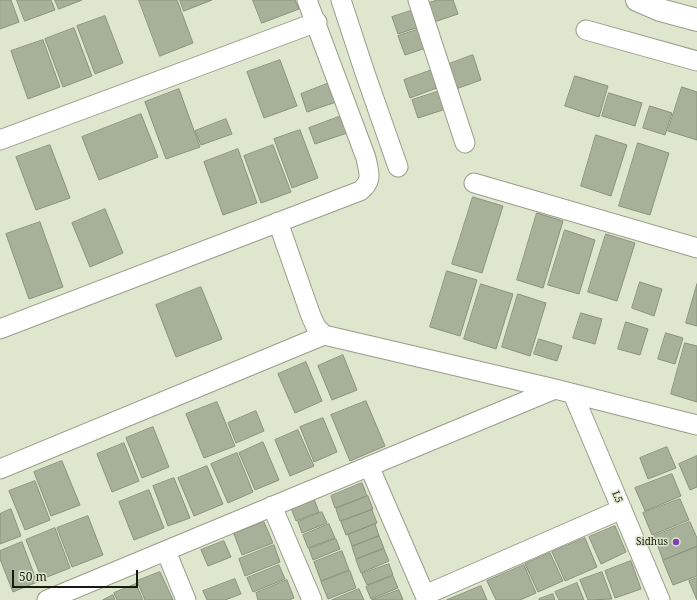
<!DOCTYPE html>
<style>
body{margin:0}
#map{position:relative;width:697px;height:600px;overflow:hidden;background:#dee7ce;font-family:"Noto Serif",serif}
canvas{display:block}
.scale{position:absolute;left:12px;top:570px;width:126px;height:18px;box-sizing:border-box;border:2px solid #161a11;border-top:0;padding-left:5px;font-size:12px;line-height:14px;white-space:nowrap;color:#161a11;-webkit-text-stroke:3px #dee7ce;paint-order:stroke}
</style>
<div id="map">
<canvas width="697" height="600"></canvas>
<div class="scale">50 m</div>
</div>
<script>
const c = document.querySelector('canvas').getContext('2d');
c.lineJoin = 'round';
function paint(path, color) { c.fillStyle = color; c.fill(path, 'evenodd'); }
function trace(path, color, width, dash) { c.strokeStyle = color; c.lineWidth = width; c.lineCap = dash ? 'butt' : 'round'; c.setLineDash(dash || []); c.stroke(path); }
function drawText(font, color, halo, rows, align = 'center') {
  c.font = font + ' "Noto Serif",serif'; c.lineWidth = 3; c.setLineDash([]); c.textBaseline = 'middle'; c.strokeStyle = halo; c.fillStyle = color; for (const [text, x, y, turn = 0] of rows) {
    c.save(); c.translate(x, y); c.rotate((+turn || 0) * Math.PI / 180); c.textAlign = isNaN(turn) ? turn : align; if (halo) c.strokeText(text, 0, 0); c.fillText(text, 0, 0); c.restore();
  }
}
const building = new Path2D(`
 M0,0H11L19,22L0,29Z
 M17,0H51L55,10L25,21Z
 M55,0H82L59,9Z
 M139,0H177L193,43L160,56Z
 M180,0H212L184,11Z
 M253,0H295L299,9L262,23Z
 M438,0H453L458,14L428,24L422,5Z
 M417,9L422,26L398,34L392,17Z
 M105,16L123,63L95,74L77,26Z
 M74,28L92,76L63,87L45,39Z
 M423,28L429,47L405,55L398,36Z
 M43,40L60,87L28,99L11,51Z
 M473,55L481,80L453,90L444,66Z
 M280,60L297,106L264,118L247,72Z
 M435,69L442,86L410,98L404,80Z
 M575,76L608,86L599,117L565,106Z
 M332,82L339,101L307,112L301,94Z
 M682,87L697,92V140L668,131Z
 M179,89L200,147L166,159L145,102Z
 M443,90L449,108L418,118L412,100Z
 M609,93L642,103L635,126L602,116Z
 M650,106L672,113L665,135L643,128Z
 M141,114L158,157L99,180L82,137Z
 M344,115L350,132L315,144L309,128Z
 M226,119L232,134L201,145L195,131Z
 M300,130L318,178L292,188L274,139Z
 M596,135L627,145L611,196L581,186Z
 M638,143L669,153L650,215L619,206Z
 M50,145L70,198L36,210L16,157Z
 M273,145L291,192L261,203L244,156Z
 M238,149L257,203L223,215L204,162Z
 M473,197L503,206L482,273L452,264Z
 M105,209L123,253L90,267L72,223Z
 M537,213L563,221L543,288L517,280Z
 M40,222L63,287L29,299L6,234Z
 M565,230L595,240L579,294L548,285Z
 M606,234L635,243L617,301L588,292Z
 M447,271L477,280L460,336L430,327Z
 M640,282L662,289L654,316L632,308Z
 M481,284L513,294L496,349L464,339Z
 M697,284V326L686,323Z
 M201,287L222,339L176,357L156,305Z
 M518,294L546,303L530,356L502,347Z
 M581,313L602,319L595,344L573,338Z
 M626,322L648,329L640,355L618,349Z
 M666,333L683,338L675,364L658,359Z
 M539,339L562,346L557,361L534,354Z
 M685,343L697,346V402L671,394Z
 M343,355L357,390L332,400L318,366Z
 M306,362L322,401L295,413L278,374Z
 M366,401L385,446L350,461L331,415Z
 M217,402L235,446L204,458L186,414Z
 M256,411L264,431L236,443L228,423Z
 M323,418L337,452L314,462L300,427Z
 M153,427L169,467L142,478L126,438Z
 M298,430L314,466L290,476L275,440Z
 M263,442L279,480L255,490L239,453Z
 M124,443L139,481L112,492L97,454Z
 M667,447L676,468L648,479L640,458Z
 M237,453L253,492L228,503L211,464Z
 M697,456V487L690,490L679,464Z
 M62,461L80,505L51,516L34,472Z
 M207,466L223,504L194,516L178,478Z
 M672,474L681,496L645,511L635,488Z
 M174,478L190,518L168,526L153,486Z
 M35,481L50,520L25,530L9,491Z
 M362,483L367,496L335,508L331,496Z
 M149,490L164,528L134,540L119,502Z
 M368,496L373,509L340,521L336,509Z
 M314,499L319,512L296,521L291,508Z
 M680,499L689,520L652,535L643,513Z
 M11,509L21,536L0,544V514Z
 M372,510L377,523L346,535L341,522Z
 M322,512L327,523L302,533L298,522Z
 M88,516L103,555L72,567L57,528Z
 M264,522L273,543L242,555L234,534Z
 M690,522L697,538V546L663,560L654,536Z
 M329,524L335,538L308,548L303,535Z
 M375,524L379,536L352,546L348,535Z
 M615,526L626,552L601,564L589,537Z
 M55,528L70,568L42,579L26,540Z
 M379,536L384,548L356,559L352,547Z
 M585,538L597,567L565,581L552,552Z
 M336,539L340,549L313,560L309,549Z
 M224,541L231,557L208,566L201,550Z
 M22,542L37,582L13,592L0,559V551Z
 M274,545L280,562L245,576L239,559Z
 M697,547V576L673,585L663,561Z
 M384,549L389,561L361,573L356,560Z
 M342,551L349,570L321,581L314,562Z
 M550,553L563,581L538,592L525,564Z
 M631,561L641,589L615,598L605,571Z
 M389,564L393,575L367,585L362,574Z
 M279,565L285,579L253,592L247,578Z
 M524,565L536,593L520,600H496L487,581Z
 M350,571L356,588L328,599L321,582Z
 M160,572L173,600H145L137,581Z
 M602,572L612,599L588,600L580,580Z
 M393,576L398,588L371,599L366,587Z
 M697,578V600L689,581Z
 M235,579L241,594L225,600H207L203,591Z
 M287,580L294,598L289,600H258L256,593Z
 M577,583L584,600H559L555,592Z
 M136,584L143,600H117L114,593Z
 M481,586L487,600H447Z
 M359,589L364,600H332Z
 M399,590L403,600H372Z
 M553,594L555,600H539V599Z
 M113,595L115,600H103Z`);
paint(building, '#a7b098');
trace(building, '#89927a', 1);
const minor = new Path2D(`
 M341,0L365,73L398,167
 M418,0L465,143
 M586,30L697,61
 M0,140L317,22
 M474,183L697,248
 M278,222L311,316L316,327L324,335L555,389L697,425
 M0,329L360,191C373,181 369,173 366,158L307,0
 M573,394L660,600
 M369,466L427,600
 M0,469L324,335
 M272,506L312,600
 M166,551L186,600
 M425,595L622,509
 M47,600L555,389`);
const tertiary = new Path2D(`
 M637,0L660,10L697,20`);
trace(minor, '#959e87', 21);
trace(tertiary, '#959e87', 24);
trace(minor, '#fff', 19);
trace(tertiary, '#fff', 22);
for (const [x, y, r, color] of [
 [676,542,4,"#7b40b6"]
]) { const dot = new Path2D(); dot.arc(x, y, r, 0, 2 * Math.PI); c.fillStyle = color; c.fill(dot); trace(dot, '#dee7ce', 1.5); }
drawText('10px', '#161a11', '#dee7ce', [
 ["L5",617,497,67]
]);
drawText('10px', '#161a11', '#dee7ce', [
 ["Sidhus",668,542]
], 'right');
</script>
